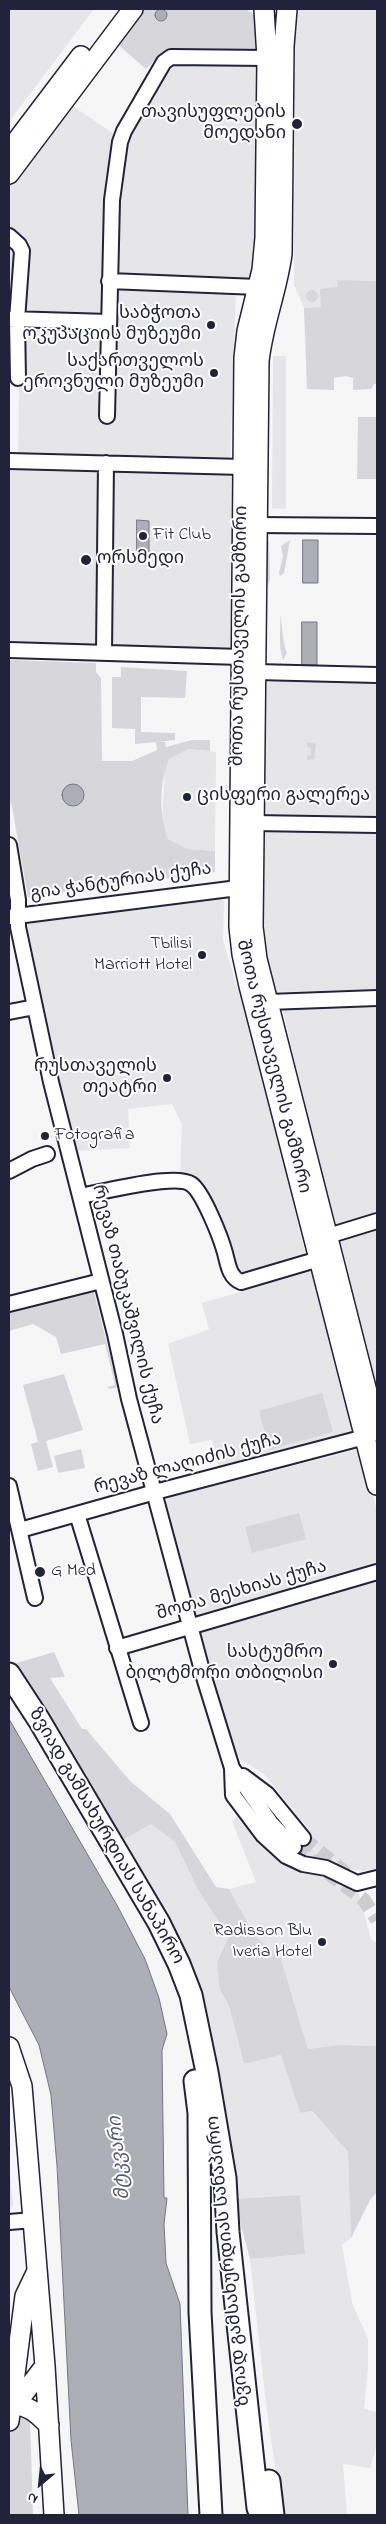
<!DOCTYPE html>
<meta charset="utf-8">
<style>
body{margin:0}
#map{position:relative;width:386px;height:2524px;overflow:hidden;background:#f6f6f7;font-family:"Indie Flower",sans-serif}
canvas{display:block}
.frame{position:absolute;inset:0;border:10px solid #22223b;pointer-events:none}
.north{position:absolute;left:15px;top:2459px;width:50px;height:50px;-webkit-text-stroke:4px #fff;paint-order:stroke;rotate:208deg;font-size:14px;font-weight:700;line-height:20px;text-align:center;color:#22223b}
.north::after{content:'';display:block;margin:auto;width:18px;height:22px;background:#22223b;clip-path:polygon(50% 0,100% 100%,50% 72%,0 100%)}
</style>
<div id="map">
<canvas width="386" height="2524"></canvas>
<div class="frame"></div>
<div class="north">N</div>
</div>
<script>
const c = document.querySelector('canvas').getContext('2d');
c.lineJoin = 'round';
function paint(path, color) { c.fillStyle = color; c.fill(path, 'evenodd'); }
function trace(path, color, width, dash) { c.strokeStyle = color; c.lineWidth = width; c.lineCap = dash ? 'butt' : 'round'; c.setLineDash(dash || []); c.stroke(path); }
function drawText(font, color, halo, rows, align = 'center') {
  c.font = font + ' "Indie Flower","Noto Sans Georgian",sans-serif'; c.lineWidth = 4; c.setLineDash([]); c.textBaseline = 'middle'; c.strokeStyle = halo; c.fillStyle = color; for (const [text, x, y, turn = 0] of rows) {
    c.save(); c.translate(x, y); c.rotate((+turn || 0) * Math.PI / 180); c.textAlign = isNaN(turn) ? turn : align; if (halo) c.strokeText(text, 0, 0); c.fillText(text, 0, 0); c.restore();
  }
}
paint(new Path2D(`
 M9,9H94L9,122Z
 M295,9H377V281L338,280V287L321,307L304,308L294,285Z
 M258,58L256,248L251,275L242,284L105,279L102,315L22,313L23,244L9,233V179L67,102L114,134L148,74L156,64Z
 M9,241L16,247V313H9Z
 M118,286L236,292L230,463L18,455L20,325L118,327Z
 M273,356H286V509L272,508Z
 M9,468L95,470L100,475V640L97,644H9Z
 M117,469L227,471L233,474V642L231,647L224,649L124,645L114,643L108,637L111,471Z
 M272,682H377V821L268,818L264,814L267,683Z
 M188,749L216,752L215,851L187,849L168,839L162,822L165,769L169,759Z
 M271,829L377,831V990L272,992L261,943V837L264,832Z
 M213,896L224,901L223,940L254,1044L307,1260L242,1280L234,1275L205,1199L180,1178L182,1124L172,1104L128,1109L130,1148L75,1151L24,925L27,923Z
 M377,1002V1214L338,1226L333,1223L283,1011L286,1004Z
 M377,1226V1400L338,1248L339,1240L346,1236Z
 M312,1271L354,1430L350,1434L219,1468L212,1440L190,1444L168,1344L209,1329L202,1303Z
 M356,1450L364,1457L377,1512V1567L199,1617L195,1615L163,1504L170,1497Z
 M377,1577V1868L362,1871L323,1865L293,1850L310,1831L264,1774L240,1759L222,1717L200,1628Z
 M240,1815L271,1850L301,1872L356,1883L371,1939L377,1943V2046L339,2045L308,2049L280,1956L255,1936L229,1889L256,1882L232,1821Z
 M151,1824L175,1842L198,1890L229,1937L220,1990L229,2006L244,2064L281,2055L300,2113L311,2111L348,2152L351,2238L342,2245L352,2303L368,2339V2367L364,2409L377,2412V2445L370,2468L343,2464L347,2515H282L266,2404L250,2259L305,2254L300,2195L234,2199L162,1912L123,1840Z
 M9,2163L13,2204L9,2213Z`), '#e6e6e9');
paint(new Path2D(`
 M139,9H246L257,17L258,52L163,56L157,58L146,69L115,42Z
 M337,280L377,281V384H374L371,389L353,390V378L346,376L334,378V390L307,389L304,308L321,307L320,289L338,287Z
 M306 296a6 6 0 1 1 12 0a6 6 0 1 1-12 0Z
 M358,417H377V479H357Z
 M269,540L270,579L266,591L264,551Z
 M290,540L284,573L280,576L279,573L283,556L281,546Z
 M280,614C283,627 282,641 287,653L283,660C278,645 281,630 280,614Z
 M9,660L96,663V672L101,678L102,761H132L157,750L156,742L135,744V729L112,728V677H121V667L187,671L185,698L141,697V732L175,733V740L158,742H165L166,747L192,740H210V751L188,749L169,759C159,784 159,815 168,839L187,849L215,851V872L28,897L12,807L9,797Z
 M307,742L316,744L314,759L307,760V755H311V748L307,747Z
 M94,1292L118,1387L110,1389L107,1387L115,1385L105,1344L61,1354L56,1337L33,1324L9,1331V1312Z
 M64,1374L83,1430L46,1441L53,1467L38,1471L31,1444L38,1442L23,1385Z
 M322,1393L333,1432L269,1450L259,1411Z
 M81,1449L85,1468L58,1473L54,1456Z
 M299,1513L306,1539L252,1553L245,1527Z
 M54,1652L65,1677L50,1678L82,1729H86L130,1781L170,1814L216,1887L229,1889L255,1936L280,1956L308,2049L339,2045L377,2046V2192L370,2200L351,2238L348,2152L312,2111L300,2113L281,2055L244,2064L229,2006L220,1990L217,1962L229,1937L198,1890L175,1842L151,1824L123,1840C90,1785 55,1710 10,1665Z
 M300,2195L305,2254L250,2259L234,2199Z
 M13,2414H27L30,2421L33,2515H9V2443Z`), '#d7d7db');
const water = new Path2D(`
 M155 15a6 6 0 1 1 12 0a6 6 0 1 1-12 0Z
 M137,520L149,521V552L137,551Z
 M303,540H318V583H303Z
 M302,622H317V665H302Z
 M62 795a11 11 0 1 1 22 0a11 11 0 1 1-22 0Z
 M9,1719L118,1907L145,1959L159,1998L167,2034L162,2050L164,2198H167L164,2224L166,2263L180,2304L188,2515H79L71,2440L57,2166L51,2095L39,2045L9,1987Z`);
paint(water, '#aeaeb7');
trace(water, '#767685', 1);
trace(new Path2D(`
 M303,1838L348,1875
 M294,1847L364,1900L377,1920`), '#ccccd1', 14, [14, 7]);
const minor = new Path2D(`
 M9,236L19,245L22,251L17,320L18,378
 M109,281L258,287
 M9,319L109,322
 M107,416L112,200L120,142L124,131L164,62L171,57L267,58
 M9,461L243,467
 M257,525L377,526
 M9,650L241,657
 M104,652L106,463
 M256,672L377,675
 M253,823L377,825
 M9,845L18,900V927L51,1082L115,1334L129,1399L203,1674L232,1768L271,1823L294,1847
 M9,917L238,888
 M268,1002L377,998
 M9,1012L35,1007
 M9,1171L32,1159L47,1154
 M81,1196C102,1192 175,1173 191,1184C203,1192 221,1238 225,1253C228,1264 229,1277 241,1282L319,1259
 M328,1236L377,1221
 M9,1304L101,1281
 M9,1486L35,1598
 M77,1514L141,1723
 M20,1530L155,1492L365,1437
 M117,1648L377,1572
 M232,1769L233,1795L263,1835L286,1856L303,1864L326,1868L357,1883L377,1878
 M243,1776L267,1794L303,1838
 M9,2222L34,2220`);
const major = new Path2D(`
 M264,9L267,58L265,238L262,270L247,331L244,358L239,927L242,954L249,986L377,1485
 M287,9L284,46L282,254C277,291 263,324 259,361L253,927L257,959L377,1431
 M9,151L81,56
 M9,174L133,9
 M9,2047L22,2086L45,2366L54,2515
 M15,2405C31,2406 38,2415 49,2425
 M11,2410L45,2366
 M9,2421L25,2296L37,2271`);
const highway = new Path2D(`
 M9,1674L39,1720L159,1923L179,1964L191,1995L207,2072L225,2178L228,2232L258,2508
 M195,2081L199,2113L200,2312L211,2515
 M269,2481L273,2515`);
trace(minor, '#22223b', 18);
trace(major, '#22223b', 22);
trace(highway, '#22223b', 25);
trace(minor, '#fff', 14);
trace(major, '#fff', 19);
trace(highway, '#fff', 21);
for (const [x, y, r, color] of [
 [297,124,6,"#22223b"],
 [211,325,5,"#22223b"],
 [214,373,5,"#22223b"],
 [143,536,5,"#22223b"],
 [86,560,6,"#22223b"],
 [187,797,5,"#22223b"],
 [202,955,5,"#22223b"],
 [167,1078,5,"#22223b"],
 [45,1136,5,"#22223b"],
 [40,1572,6,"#22223b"],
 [333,1664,5,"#22223b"],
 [322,1942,5,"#22223b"]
]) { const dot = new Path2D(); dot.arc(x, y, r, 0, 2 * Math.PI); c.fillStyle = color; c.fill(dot); trace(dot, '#fff', 2); }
drawText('18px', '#22223b', '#fff', [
 ["თავისუფლების",286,114],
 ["მოედანი",286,135],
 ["საბჭოთა",201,315],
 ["ოკუპაციის მუზეუმი",201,336],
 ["საქართველოს",204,363],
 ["ეროვნული მუზეუმი",204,384],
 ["Fit Club",153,536,"left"],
 ["ორსმედი",97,560,"left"],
 ["ცისფერი გალერეა",197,797,"left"],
 ["Tbilisi",192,945],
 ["Marriott Hotel",192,966],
 ["რუსთაველის",157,1068],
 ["თეატრი",157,1089],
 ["Fotografia",55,1136,"left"],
 ["G Med",51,1572,"left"],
 ["სასტუმრო",323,1654],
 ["ბილტმორი თბილისი",323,1675],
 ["Radisson Blu",312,1932],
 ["Iveria Hotel",312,1953]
], 'right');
drawText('18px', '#22223b', '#fff', [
 ["შოთა რუსთაველის გამზირი",241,636,-89],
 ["გია ჭანტურიას ქუჩა",121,883,-8],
 ["შოთა რუსთაველის გამზირი",272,1067,76],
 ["რევაზ თაბუკაშვილის ქუჩა",126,1305,76],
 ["რევაზ ლაღიძის ქუჩა",188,1465,-15],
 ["შოთა მესხიას ქუჩა",242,1592,-16],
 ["ზვიად გამსახურდიას სანაპირო",105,1837,60],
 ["ზვიად გამსახურდიას სანაპირო",230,2261,-96]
]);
drawText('italic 19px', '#5a5a6d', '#fff', [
 ["მტკვარი",121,2158,-96]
]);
</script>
